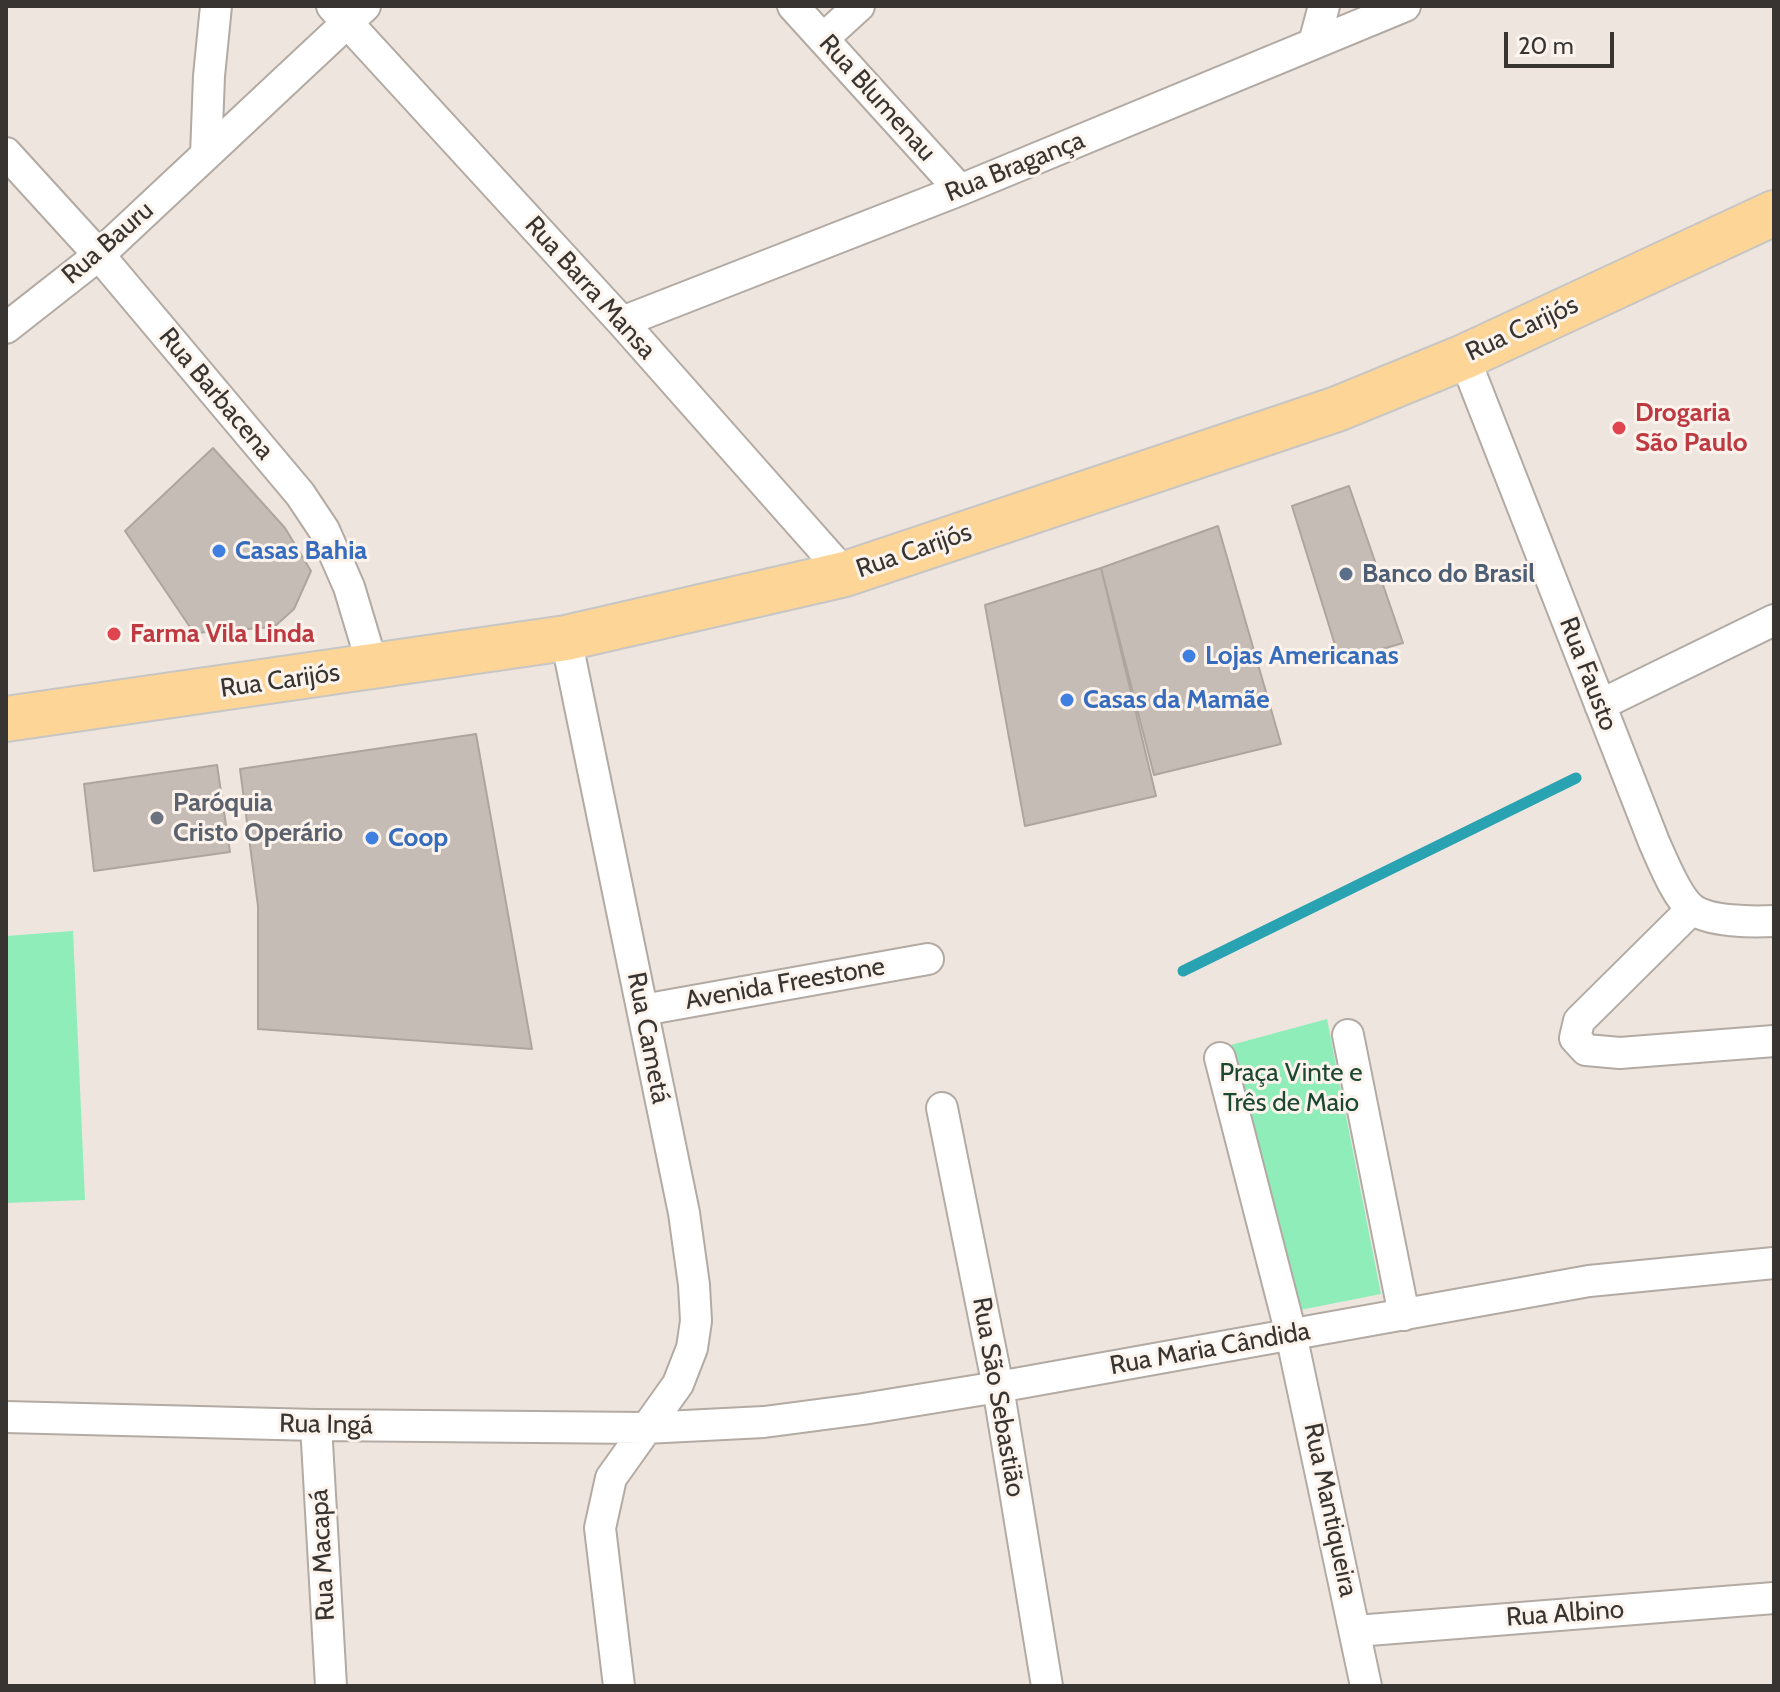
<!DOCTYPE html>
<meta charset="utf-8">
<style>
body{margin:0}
#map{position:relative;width:1780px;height:1692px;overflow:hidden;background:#eee6de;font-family:Cabin,sans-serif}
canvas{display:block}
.frame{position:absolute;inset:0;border:8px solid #373431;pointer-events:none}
.scale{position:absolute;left:1504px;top:32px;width:110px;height:36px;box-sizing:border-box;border:4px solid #373431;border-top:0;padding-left:10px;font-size:24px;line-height:28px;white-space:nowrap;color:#373431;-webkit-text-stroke:6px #fcf3ec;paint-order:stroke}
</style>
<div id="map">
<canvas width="1780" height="1692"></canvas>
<div class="frame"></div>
<div class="scale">20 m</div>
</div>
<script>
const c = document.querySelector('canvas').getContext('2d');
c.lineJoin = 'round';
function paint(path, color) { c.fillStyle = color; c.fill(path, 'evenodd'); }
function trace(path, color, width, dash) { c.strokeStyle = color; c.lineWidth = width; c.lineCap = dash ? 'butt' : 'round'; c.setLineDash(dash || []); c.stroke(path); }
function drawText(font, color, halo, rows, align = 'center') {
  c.font = font + ' Cabin,sans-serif'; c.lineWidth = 6; c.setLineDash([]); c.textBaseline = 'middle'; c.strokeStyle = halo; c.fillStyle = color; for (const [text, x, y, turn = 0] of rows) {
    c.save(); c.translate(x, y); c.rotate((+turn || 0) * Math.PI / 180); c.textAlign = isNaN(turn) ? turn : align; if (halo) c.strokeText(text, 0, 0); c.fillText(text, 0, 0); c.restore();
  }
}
paint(new Path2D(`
 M73,931L85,1200L6,1203V936Z
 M1327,1019L1381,1294L1295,1311L1231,1045Z`), '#8fedb9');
trace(new Path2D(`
 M1183,971L1576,778`), '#29a2b1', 11);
const building = new Path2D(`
 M213,448L285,528L311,571L294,609L274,627L194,633L125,531Z
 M1349,486L1403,643L1340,661L1292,506Z
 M1218,526L1281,744L1154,775L1101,568Z
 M1101,568L1156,796L1025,826L985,605Z
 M476,734L532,1049L258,1029V906L240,769Z
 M217,765L230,852L94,871L84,784Z`);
paint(building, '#c5bdb5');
trace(building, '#ada59e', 2);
const street = new Path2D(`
 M332,6L622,322L845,574
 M793,6L960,190
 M824,38L859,6
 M1314,43L1324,6
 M6,153L99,255L300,494L324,530L349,587L373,667
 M206,155L209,76L216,6
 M622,322L960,190L1405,6
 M6,328L99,255L365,6
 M1464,357L1654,842C1662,860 1677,898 1692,909C1709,922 1753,922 1774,921
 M566,638L684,1213L694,1285L696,1321L692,1348L678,1384L611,1478L600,1528L619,1686
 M1600,705L1774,620
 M1692,909L1579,1021L1575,1038L1586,1050L1620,1053L1774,1041
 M643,1010L928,959
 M1348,1035L1404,1315
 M1220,1058L1291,1334L1366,1686
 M942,1108L998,1387L1047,1686
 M6,1417L316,1425L645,1428L764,1422L863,1409L998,1387L1589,1281L1774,1263
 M316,1425L331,1686
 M1356,1631L1774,1598`);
const primary = new Path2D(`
 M6,719L566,638L845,574L1337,409L1464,357L1774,213`);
trace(street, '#b2aaa3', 34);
trace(primary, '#c7c6c5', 48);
trace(street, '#fff', 30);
trace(primary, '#fdd697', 44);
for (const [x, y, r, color] of [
 [1619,428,8,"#e0444e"],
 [219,551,8,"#3f7fe0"],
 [1346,574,8,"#5c6f8a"],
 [114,634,8,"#e0444e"],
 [1189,656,8,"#3f7fe0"],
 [1067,700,8,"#3f7fe0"],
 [157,818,8,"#6b7280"],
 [372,838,8,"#3f7fe0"]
]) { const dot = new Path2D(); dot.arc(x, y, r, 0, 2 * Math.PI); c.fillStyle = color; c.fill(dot); trace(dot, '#fcf3ec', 3); }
drawText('26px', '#373431', '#fcf3ec', [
 ["Rua Blumenau",877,98,48],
 ["Rua Bragança",1015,167,-22],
 ["Rua Bauru",108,243,-41],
 ["Rua Barra Mansa",590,288,48],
 ["Rua Carijós",1522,329,-25],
 ["Rua Barbacena",216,394,50],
 ["Rua Carijós",914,551,-19],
 ["Rua Fausto",1588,674,69],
 ["Rua Carijós",280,681,-8],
 ["Avenida Freestone",785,984,-10],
 ["Rua Cametá",648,1038,79],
 ["Rua Maria Cândida",1210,1349,-10],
 ["Rua São Sebastião",998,1397,80],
 ["Rua Ingá",326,1425,1],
 ["Rua Mantiqueira",1330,1510,78],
 ["Rua Macapá",323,1555,-93],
 ["Rua Albino",1565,1614,-4]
]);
drawText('bold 26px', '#be3a42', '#fcf3ec', [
 ["Drogaria",1635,413],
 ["São Paulo",1635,443],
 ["Farma Vila Linda",130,634]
], 'left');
drawText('bold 26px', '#366cbe', '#fcf3ec', [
 ["Casas Bahia",235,551],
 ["Lojas Americanas",1205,656],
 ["Casas da Mamãe",1083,700],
 ["Coop",388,838]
], 'left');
drawText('bold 26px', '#4e5e75', '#fcf3ec', [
 ["Banco do Brasil",1362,574]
], 'left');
drawText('bold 26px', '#5b616d', '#fcf3ec', [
 ["Paróquia",173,803],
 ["Cristo Operário",173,833]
], 'left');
drawText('26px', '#1b4831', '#fcf3ec', [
 ["Praça Vinte e",1291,1073],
 ["Três de Maio",1291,1103]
]);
</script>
